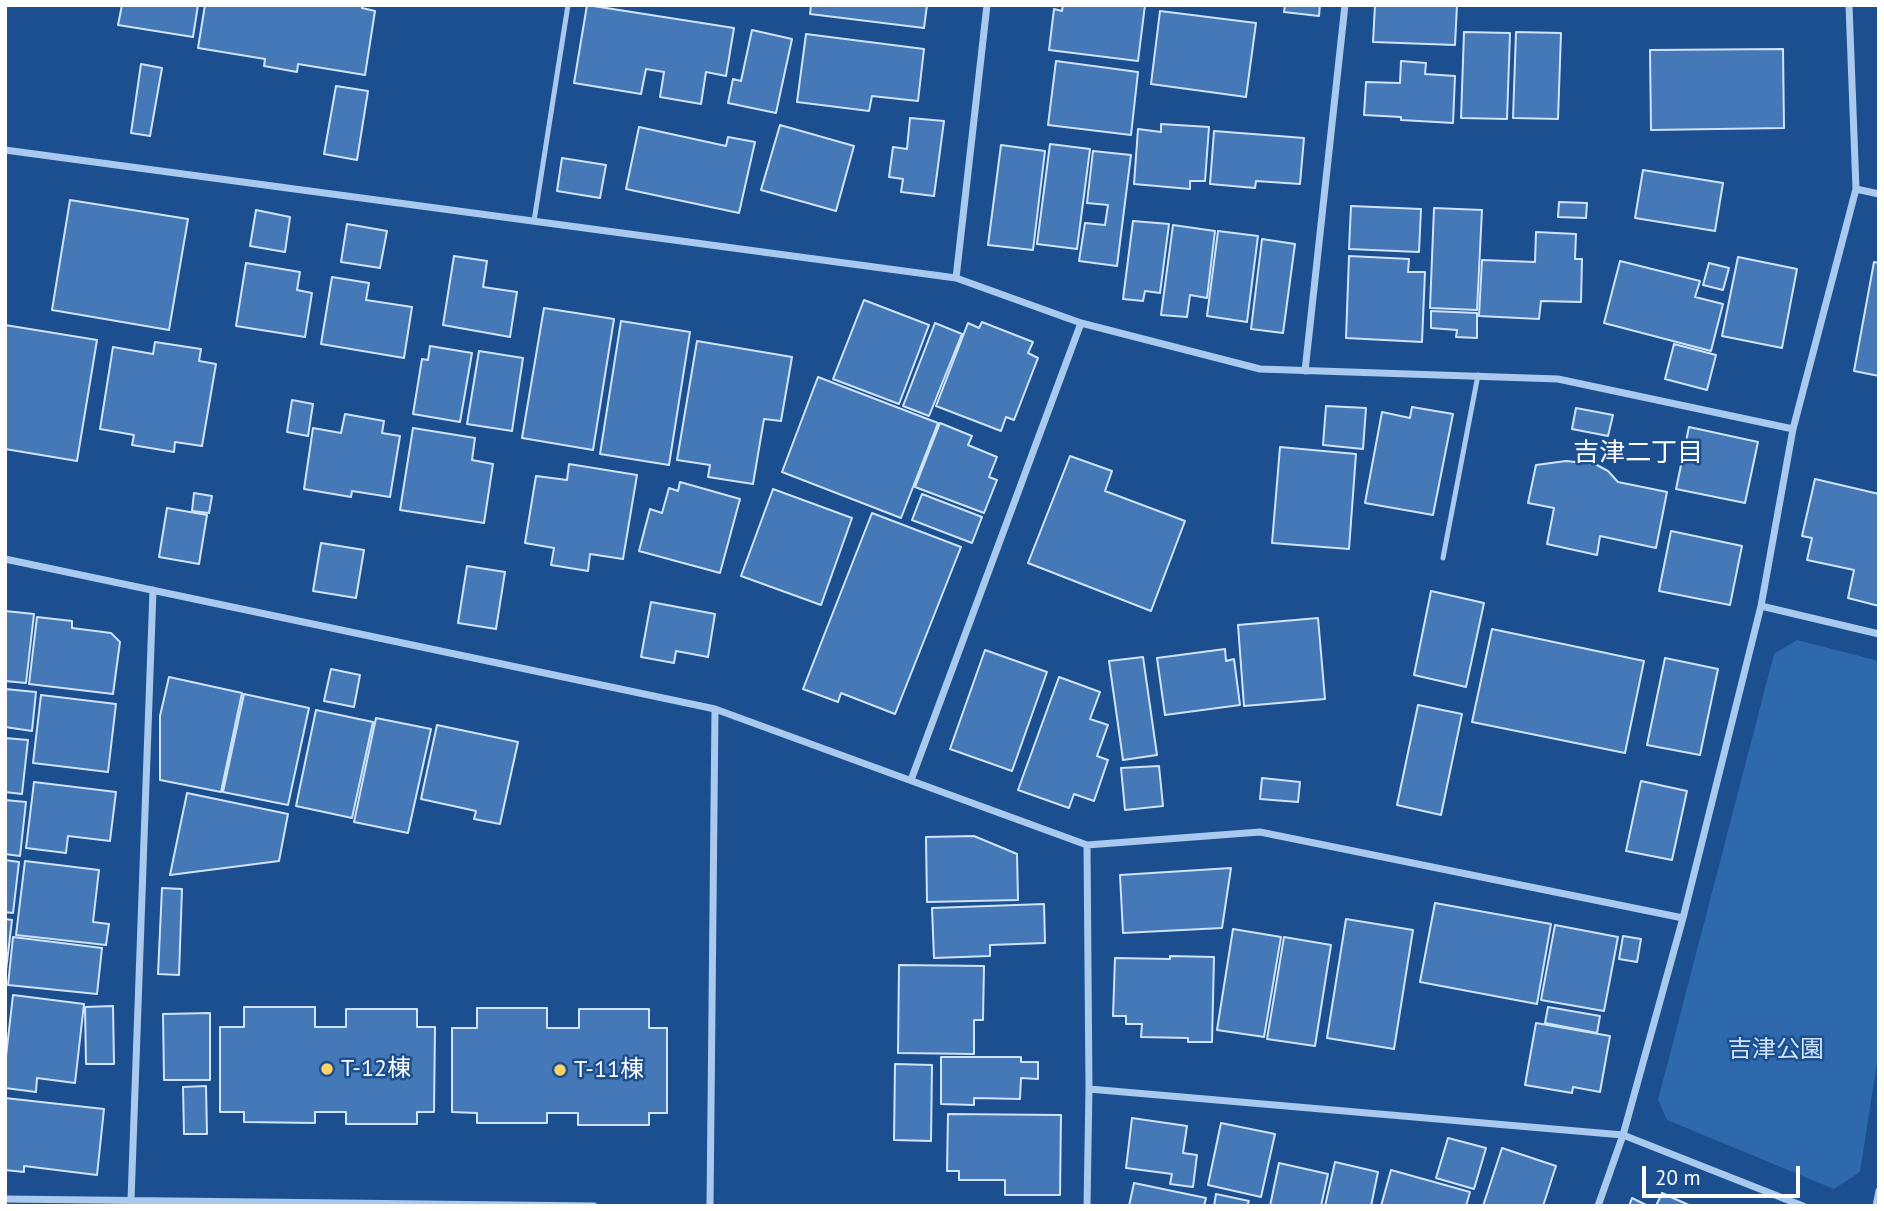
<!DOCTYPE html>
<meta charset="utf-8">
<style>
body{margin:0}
#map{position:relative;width:1884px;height:1211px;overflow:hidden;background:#1b4f8f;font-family:"PT Sans",sans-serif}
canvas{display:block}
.frame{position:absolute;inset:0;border:7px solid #fff;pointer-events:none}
.scale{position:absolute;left:1642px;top:1166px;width:158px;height:32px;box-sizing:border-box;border:4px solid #fff;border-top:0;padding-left:9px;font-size:21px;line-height:24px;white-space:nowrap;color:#fff;-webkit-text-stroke:5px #1b4f8f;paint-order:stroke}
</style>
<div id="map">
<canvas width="1884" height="1211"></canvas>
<div class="frame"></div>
<div class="scale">20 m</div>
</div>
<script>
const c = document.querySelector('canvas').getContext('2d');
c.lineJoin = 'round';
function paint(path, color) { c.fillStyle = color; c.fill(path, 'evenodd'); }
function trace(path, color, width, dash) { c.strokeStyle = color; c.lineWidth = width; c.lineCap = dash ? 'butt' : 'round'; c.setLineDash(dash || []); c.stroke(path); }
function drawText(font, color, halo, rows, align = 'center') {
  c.font = font + ' "PT Sans","Noto Sans JP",sans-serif'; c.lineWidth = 5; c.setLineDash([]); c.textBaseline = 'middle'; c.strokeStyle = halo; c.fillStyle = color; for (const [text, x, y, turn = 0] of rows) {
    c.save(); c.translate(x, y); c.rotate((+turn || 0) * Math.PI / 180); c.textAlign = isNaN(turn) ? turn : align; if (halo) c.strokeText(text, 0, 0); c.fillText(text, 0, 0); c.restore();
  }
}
paint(new Path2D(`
 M1797,640L1879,661V1050L1860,1172L1834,1189L1667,1120L1658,1100L1774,654Z`), '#2e69ad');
const building = new Path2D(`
 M122,5H198L193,37L118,25Z
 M205,5H362V8L375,11L365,75L298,64L297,72L264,66L265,59L198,48Z
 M587,5L734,28L726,76L706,72L701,104L660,97L664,72L646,69L641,94L574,83Z
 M811,5H927L924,28L810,14Z
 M1063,5H1145L1138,61L1049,50L1054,9L1062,11Z
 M1285,5H1320L1319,16L1284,12Z
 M1375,5H1457L1455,45L1373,42Z
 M1160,11L1256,23L1246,97L1151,84Z
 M752,30L792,39L776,113L728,103L733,79L741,81Z
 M1464,32L1510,33L1507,119L1461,118Z
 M1516,32L1561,33L1558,119L1513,118Z
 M806,34L924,49L918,101L872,96L869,111L797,102Z
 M1783,49L1784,128L1651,130L1650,50Z
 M1056,61L1138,72L1131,135L1048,125Z
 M1401,61L1426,63L1425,74L1455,76L1453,123L1401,120V117L1364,115L1366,82L1400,83Z
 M141,64L162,68L150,136L131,133Z
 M336,86L368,91L357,160L324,154Z
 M910,118L944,121L934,196L901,192L903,179L889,177L893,147L907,149Z
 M1161,124L1209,127L1205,181H1190V189L1134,184L1138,129L1161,132Z
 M780,125L854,146L836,211L761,190Z
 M639,127L726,146L728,137L755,142L739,213L626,189Z
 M1214,131L1304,138L1300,184L1256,181L1255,188L1210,184Z
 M1050,144L1090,149L1077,249L1037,244Z
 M1001,145L1045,151L1033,250L988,245Z
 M1093,151L1131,155L1117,266L1079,261L1085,223L1105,225L1108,205L1087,203Z
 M562,158L606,165L600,198L557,191Z
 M1643,170L1723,183L1715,231L1635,218Z
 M70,200L188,219L169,330L52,310Z
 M1559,202L1587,203L1586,218L1558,217Z
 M1351,206L1421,209L1419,252L1349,249Z
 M1434,208L1482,210L1477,310L1430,308Z
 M256,210L290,217L285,252L250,246Z
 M1133,221L1169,224L1160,293L1145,291L1143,301L1123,299Z
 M347,224L387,231L380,268L341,262Z
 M1173,225L1215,231L1207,298L1190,295L1187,317L1161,315Z
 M1218,231L1258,236L1247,322L1207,316Z
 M1536,232L1576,234L1575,259H1582L1581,302L1541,301L1539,319L1479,316L1482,260L1535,262Z
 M1262,239L1295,244L1283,333L1251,329Z
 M454,256L487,261L483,287L517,292L510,337L443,325Z
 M1349,256L1409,259L1408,272H1425L1422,342L1346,338Z
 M1738,257L1797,269L1782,348L1722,336Z
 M1620,261L1700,281L1695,297L1723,304L1711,351L1604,323Z
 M1874,262L1879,263V376L1854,371Z
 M246,263L300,272L297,290L312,293L305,337L236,326Z
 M1709,263L1729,268L1723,290L1703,285Z
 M332,277L369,283L366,300L412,307L404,358L321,344Z
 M864,300L929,325L899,404L833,379Z
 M544,308L614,319L593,450L522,438Z
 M1431,311L1477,313V338L1456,337L1457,330L1431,328Z
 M621,321L690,332L669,465L600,454Z
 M982,322L1033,342L1028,353L1038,358L1014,420L1006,417L1001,431L936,406L968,323L979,328Z
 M935,323L962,334L929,416L903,406Z
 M5,325L97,340L77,461L5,449Z
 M697,341L792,357L781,421L764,419L753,484L708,477L710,465L677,460Z
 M155,342L201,349L199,361L216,364L202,446L175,442L174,452L132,445L134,435L100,429L113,347L153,354Z
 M1674,344L1716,355L1707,390L1665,379Z
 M430,346L472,353L460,422L413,414L422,359L428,360Z
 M479,351L523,358L512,431L467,424Z
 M818,377L938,423L901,518L782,472Z
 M292,400L313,404L308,436L287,432Z
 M1326,406L1366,408L1363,449L1323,445Z
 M1412,407L1453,414L1433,515L1365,503L1382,412L1410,418Z
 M1576,408L1613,415L1608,436L1572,429Z
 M345,414L384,421L382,433L400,436L390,497L352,491L351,497L304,489L313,428L341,433Z
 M940,423L972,436L968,445L997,457L989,477L997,480L984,513L915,487Z
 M1689,427L1758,442L1745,503L1676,489Z
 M413,428L475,438L472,460L493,464L484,523L400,510Z
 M1280,447L1356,454L1349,549L1272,543Z
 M1070,456L1112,471L1105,491L1185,521L1151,611L1028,563Z
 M1566,461L1595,464L1608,471L1618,482L1667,492L1656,548L1600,536L1597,555L1547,544L1554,508L1528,503L1536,465Z
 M569,464L637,475L623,559L590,554L588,571L551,565L554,548L525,543L536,476L567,480Z
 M1815,479L1879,494V606L1848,598L1854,570L1807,560L1812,538L1802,536Z
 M680,482L740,499L720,573L639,551L650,509L662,513L669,488L678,491Z
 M773,489L852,518L821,605L741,576Z
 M194,493L212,496L209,513L192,511Z
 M922,494L982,517L972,543L912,520Z
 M167,508L207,515L199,564L159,557Z
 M872,513L961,547L895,714L841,693L838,702L803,689Z
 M1671,531L1742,546L1730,605L1659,591Z
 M321,543L364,550L356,598L313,591Z
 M467,566L505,572L496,629L458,623Z
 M1431,591L1484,603L1466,687L1414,675Z
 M651,602L715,614L708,657L676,651L674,663L641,657Z
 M5,611L34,614L26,683L5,681Z
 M37,617L72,621V628L111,633L120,642L113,694L29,684Z
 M1318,618L1325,699L1244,706L1238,625Z
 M1492,629L1644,661L1625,753L1472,722Z
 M1225,649L1226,661L1234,659L1240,705L1165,715L1157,658Z
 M985,650L1047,672L1012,771L950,749Z
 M1143,657L1157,755L1123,760L1109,661Z
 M1665,658L1718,669L1700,755L1647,745Z
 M331,669L360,675L354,707L324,701Z
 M169,677L242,693L221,792L160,780V716Z
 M1059,677L1100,692L1090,719L1108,725L1097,756L1108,760L1094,801L1074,794L1069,808L1018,790Z
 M5,689L36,692L32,731L5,727Z
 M244,694L309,708L288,805L223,792Z
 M41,695L116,704L108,772L33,763Z
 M1418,705L1462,714L1441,815L1397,805Z
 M316,710L373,722L352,818L296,806Z
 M376,718L431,729L408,833L354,822Z
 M437,725L518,742L500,824L474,819L476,811L421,799Z
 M5,738L28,740L22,794L5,792Z
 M1159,766L1163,806L1125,810L1121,768Z
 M1262,778L1300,782L1298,802L1260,799Z
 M1641,781L1687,791L1672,860L1626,851Z
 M34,782L116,792L110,841L68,836L66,853L26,848Z
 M187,793L288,814L279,861L170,875Z
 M5,800L26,802L20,856L5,854Z
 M974,836L1017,854L1018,900L927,902L926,837Z
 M5,860L19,862L13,913L5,912Z
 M25,861L99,870L93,922L109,924L106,945L16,935Z
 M1231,868L1222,928L1123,933L1120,875Z
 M162,888L182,889L179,975L158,974Z
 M1435,903L1551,924L1537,1004L1420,982Z
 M1044,904L1045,943L990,945V956L934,958L932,908Z
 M5,919L12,920L5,979Z
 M1346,919L1413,930L1394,1049L1327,1038Z
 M1555,925L1618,937L1604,1011L1541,1000Z
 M1233,929L1281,937L1264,1037L1217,1030Z
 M1623,936L1641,939L1637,962L1619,959Z
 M13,937L102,948L97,994L8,985Z
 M1284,937L1331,945L1315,1046L1267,1039Z
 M1170,956L1214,957L1212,1042H1188V1038L1141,1037L1142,1024H1126V1016H1113L1115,958L1170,959Z
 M899,965L984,966L983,1020H974V1054L898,1053Z
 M13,995L84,1004L75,1083L37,1078L36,1092L5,1088V1065Z
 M113,1006L114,1064H86L85,1007Z
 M244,1007H315V1027H346V1009H417V1027H435L434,1112H417V1124H346V1112H315V1123L244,1122V1112H220V1027H244Z
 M1548,1007L1600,1016L1597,1033L1545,1023Z
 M477,1008H547V1028H579V1009H649V1028H667V1113H649V1125H578V1113H547V1123H477V1113L452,1112V1028H477Z
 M210,1013V1080H164L163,1014Z
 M1536,1023L1610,1036L1600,1092L1573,1087L1572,1093L1525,1085Z
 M941,1057H1021V1062H1038V1079L1021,1078L1020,1099L974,1098V1105L941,1104Z
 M895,1064L932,1065L931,1141L894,1140Z
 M206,1086L207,1134H184L183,1087Z
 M5,1098L104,1109L97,1175L24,1166V1172L5,1170Z
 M948,1114L1061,1115L1060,1195H1005V1180H959V1171H947Z
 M1132,1118L1187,1126L1183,1153L1197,1155L1193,1187L1170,1184L1172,1174L1126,1168Z
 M1221,1123L1275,1134L1261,1197L1208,1185Z
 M1448,1138L1486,1148L1474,1189L1436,1178Z
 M1502,1148L1556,1166L1543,1206H1483Z
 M1335,1162L1378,1172L1371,1206H1325Z
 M1279,1163L1328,1174L1321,1206H1270Z
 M1391,1170L1470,1192L1466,1206H1381Z
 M1134,1183L1206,1198L1204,1206H1129Z
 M1662,1193L1691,1206H1656Z
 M1216,1194L1249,1201L1247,1206H1214Z
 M1632,1198L1648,1206H1629Z`);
paint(building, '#4478b7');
trace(building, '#cfe3fa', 2);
trace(new Path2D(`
 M534,221L568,5
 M1443,558L1478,375`), '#a9c9ee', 5);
trace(new Path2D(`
 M5,150L956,278L1081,323L1260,369L1558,379L1793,429
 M1856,189L1879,194
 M956,278L987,5
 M1305,371L1345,5
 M5,559L715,709L1087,845L1260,832L1683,918
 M1761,606L1879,634
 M911,780L1081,323
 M1087,845L1089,1089L1623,1135L1803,1206
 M5,1199L594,1206
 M131,1200L153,590
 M710,1206L715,709
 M1087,1206L1089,1089
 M1598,1206L1623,1135L1683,918L1761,606L1793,429L1856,189L1849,5
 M1876,1206L1879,1191`), '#a9c9ee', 7);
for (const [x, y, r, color] of [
 [327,1069,7,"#ffd166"],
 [560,1070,7,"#ffd166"]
]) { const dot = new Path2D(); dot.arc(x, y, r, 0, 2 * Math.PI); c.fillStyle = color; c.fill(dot); trace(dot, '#1b4f8f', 2.5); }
drawText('24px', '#cfe3fa', '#1b4f8f', [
 ["吉津公園",1776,1050]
]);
drawText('24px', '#fff', '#1b4f8f', [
 ["T-12棟",341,1069],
 ["T-11棟",574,1070]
], 'left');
drawText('26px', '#fff', '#1b4f8f', [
 ["吉津二丁目",1638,454]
]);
</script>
